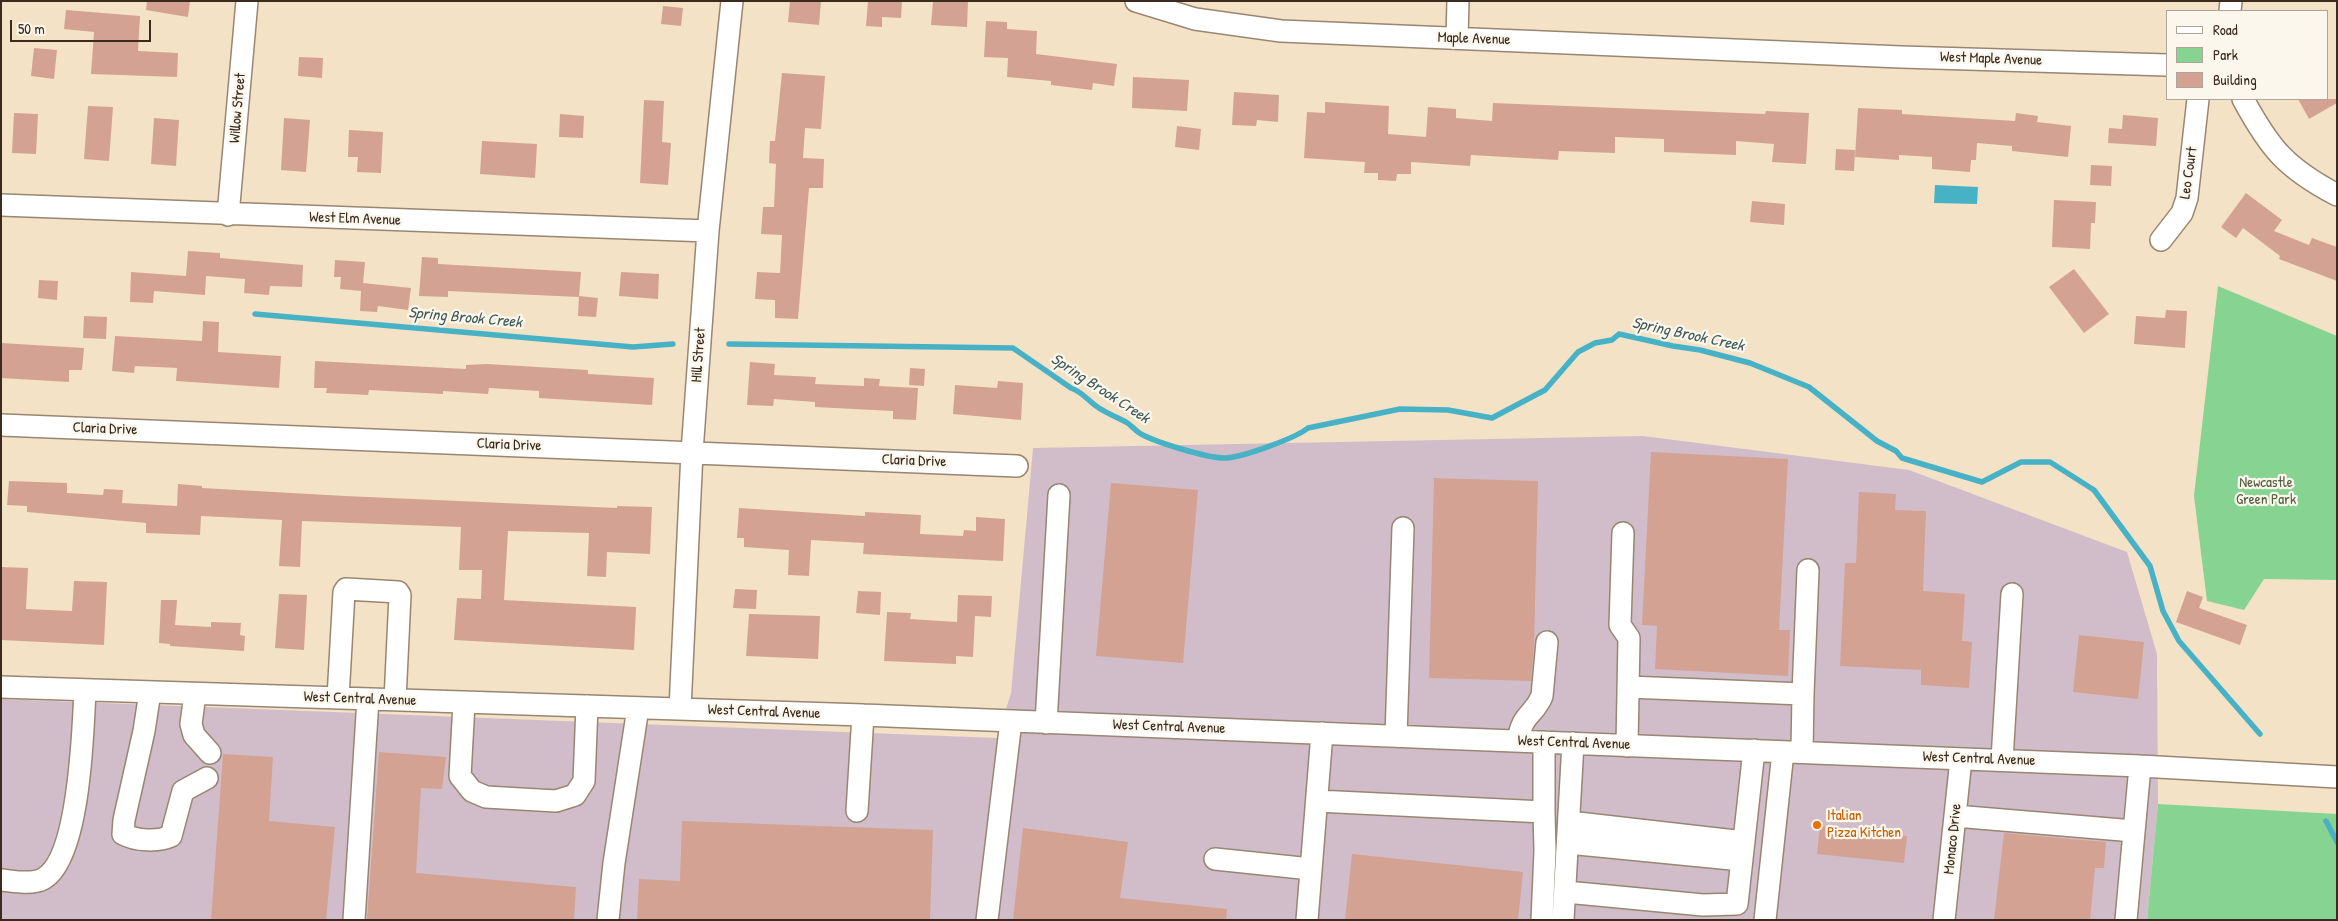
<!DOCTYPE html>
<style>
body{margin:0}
#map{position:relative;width:2338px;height:921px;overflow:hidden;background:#f4e2c7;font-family:"Patrick Hand",sans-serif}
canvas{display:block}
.frame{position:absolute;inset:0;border:2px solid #3b2a1e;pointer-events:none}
.legend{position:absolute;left:2166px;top:10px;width:162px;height:90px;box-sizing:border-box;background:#fbf7ec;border:1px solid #aea59a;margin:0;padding:6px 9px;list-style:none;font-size:15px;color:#3b2a1e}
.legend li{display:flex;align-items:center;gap:10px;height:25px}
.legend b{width:25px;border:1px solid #aea59a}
.scale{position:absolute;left:10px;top:20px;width:141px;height:22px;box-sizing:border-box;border:2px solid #3b2a1e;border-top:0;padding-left:6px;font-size:15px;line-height:18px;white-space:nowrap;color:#3b2a1e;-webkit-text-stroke:4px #fbf7ec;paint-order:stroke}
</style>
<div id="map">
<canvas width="2338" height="921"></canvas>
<div class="frame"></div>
<ul class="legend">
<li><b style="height:6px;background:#fff"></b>Road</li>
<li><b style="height:14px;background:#87d492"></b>Park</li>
<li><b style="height:14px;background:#d4a293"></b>Building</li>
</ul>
<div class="scale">50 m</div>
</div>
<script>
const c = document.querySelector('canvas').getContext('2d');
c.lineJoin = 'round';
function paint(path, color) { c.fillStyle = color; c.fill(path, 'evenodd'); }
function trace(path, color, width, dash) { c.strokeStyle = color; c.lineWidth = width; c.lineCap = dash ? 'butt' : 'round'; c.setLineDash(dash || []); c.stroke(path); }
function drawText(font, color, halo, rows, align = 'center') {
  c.font = font + ' "Patrick Hand",sans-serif'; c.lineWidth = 4.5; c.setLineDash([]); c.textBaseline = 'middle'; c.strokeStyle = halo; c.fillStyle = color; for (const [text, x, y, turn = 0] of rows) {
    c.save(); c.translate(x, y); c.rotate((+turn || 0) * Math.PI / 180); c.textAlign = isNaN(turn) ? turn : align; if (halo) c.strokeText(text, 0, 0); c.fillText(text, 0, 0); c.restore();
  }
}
paint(new Path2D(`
 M1643,436L1909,470L2127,552L2157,654L2158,804L2147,920H1V699L997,738L1011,693L1033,448Z`), '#d1bdc9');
paint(new Path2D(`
 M2218,286L2337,336V580L2264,579L2244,610L2207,601L2194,496Z
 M2158,804L2337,814V920H2147Z`), '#87d492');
paint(new Path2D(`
 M1935,185L1978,187L1977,204L1934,203Z`), '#47b2c5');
trace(new Path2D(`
 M255,314L633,347L673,344
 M729,344L1013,348L1071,388C1083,392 1089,402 1099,408C1108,414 1117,417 1126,422C1131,425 1134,429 1138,432C1150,441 1210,459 1226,458C1243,457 1296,438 1308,428L1400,409L1448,410L1492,418L1545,390L1578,352L1595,343L1612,340L1619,334L1673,346L1700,350L1750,363L1809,387L1877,441L1896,451L1902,458L1982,482L2021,462H2050L2094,490L2150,566L2163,611L2179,641L2260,734
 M2326,821L2337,842`), '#47b2c5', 5.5);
paint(new Path2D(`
 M147,1H190L188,17L146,10Z
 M790,1H821L819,25L788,22Z
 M868,1H902L901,18L882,17V27L866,26Z
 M933,1L968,2L967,27L931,25Z
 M663,6L683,8L681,26L661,24Z
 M66,10L140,16L138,51L178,53L177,77L91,74L94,32L64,29Z
 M986,21L1007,22V29L1037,31L1036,54L1117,64L1114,86L1093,83L1092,90L1051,85V81L1007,77L1008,58L984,57Z
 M34,48L57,50L54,79L31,76Z
 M299,57L323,58L322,78L298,76Z
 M782,73L825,76L821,129L805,128L803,158L824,159L823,188H809L798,319L775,318V300L755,299L757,272L780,273L782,235L761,234L763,207H774L776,164L769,163L770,141H775Z
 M1133,77L1189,80L1187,111L1132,108Z
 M1234,92L1279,95L1278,122L1257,120L1256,126L1232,125Z
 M2298,99H2337V103L2309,119Z
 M644,100L664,101L662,142L671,143L668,185L640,183Z
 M1325,102L1389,106L1388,134L1426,137L1428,107L1456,109V118L1492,121L1493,103L1765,114L1766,111L1809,113L1806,164L1772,162L1774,144L1736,141V155L1664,152V139L1615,137V153L1559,151L1558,160L1471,155L1470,166L1411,162V174H1397L1396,181L1378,180V173H1364L1365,162L1304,158L1307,112L1325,113Z
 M88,106L113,107L109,161L84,159Z
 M1858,108L1902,110V114L2015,121L2016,113L2038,116L2037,122L2071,126L2068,157L2012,151V146L1977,143L1976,160H1971L1970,172L1932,169V157L1899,155V160L1855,157Z
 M14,113L38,114L36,154L12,153Z
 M560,114L584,116L583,138L559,137Z
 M2123,115L2158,118L2156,146L2108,143L2109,128L2122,129Z
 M154,118L179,120L176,166L151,164Z
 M284,118L310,120L306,172L281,170Z
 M1177,126L1201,129L1199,150L1175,147Z
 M349,130L383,132L381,173L357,172L358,157H348Z
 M482,141L537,144L535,178L480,174Z
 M1836,149L1855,150L1854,171L1835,170Z
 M2091,165L2112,166L2111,186L2090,185Z
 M2246,193L2282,220L2274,231L2309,245L2312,238L2337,247V281L2279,259L2280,256L2243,228L2236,238L2221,227Z
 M2054,200L2096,202L2095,223H2091L2090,249L2052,247Z
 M1752,201L1785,204L1784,225L1750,222Z
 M188,251L220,253V258L303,265L302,287L270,286L269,295L244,293L245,279L206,276L205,295L154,291L153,303L130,302L131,272L186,276Z
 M422,257L438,258V264L581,272L579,297L448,291V297L419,296Z
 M335,260L365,262L363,283L411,288L408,310L378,306L377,312L360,311L361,291L340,289L341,277H334Z
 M2074,269L2109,314L2084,333L2049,287Z
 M621,272L659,274L658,299L619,296Z
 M39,280L58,281L57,300L38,298Z
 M579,296L598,298L596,317L578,316Z
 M2166,310L2187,311L2185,348L2134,344L2136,316L2165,318Z
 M84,316L107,317L106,339L83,338Z
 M203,321L219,322L218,352L281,356L279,388L176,381L177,368L135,366L134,373L112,371L115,336L202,341Z
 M1,343L84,348L82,370H69V382L1,378Z
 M315,361L466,369V365L487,364L588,370V374L654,378L652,405L539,398V391L489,388L488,394L443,391V394L369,390L368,395L326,393L327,388H314Z
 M750,362L775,364L774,375L816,377L815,384L864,386V378L880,379L879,386L918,388L916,420L893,419V411L815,407V402L774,399L773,406L747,405Z
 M910,368L925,369L924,386L909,385Z
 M998,381L1023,383L1021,420L953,414L955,385L997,388Z
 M1651,452L1788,459L1779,630H1790L1788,676L1655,669L1657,626L1642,625Z
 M1434,478L1538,481L1534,647L1531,681L1429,678Z
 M9,481L67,483V493L103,495L104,489L123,490L122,503L177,506L178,484L202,486V488L345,496L617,508V506L652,507L650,554L607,552L606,577L587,576L589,533L508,531L504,600L636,607L634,650L454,640L457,598L481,599L482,570H459L461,527L302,521L300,567L279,566L282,520L201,516L200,535L146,533V523L27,512V506L7,505Z
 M1111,483L1198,490L1183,663L1096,656Z
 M1859,492L1896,494L1895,510L1926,511L1923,591L1965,594L1962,641L1972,642L1969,688L1921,685V670L1840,666L1845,563H1856Z
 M739,508L865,516V512L921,515L920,534L963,536L964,530L976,531V517L1005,519L1003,561L863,554L864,543L811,540L809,576L788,575L789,550L744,547V538H737Z
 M1,567L28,568L26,609L72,611L74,581L107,582L104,645L1,640Z
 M735,589L757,590L756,609L733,608Z
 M858,591L881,592L880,615L856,613Z
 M2187,591L2203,597L2199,608L2247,625L2240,645L2176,622Z
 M279,594L307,595L304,650L275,648Z
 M958,595L992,596L991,617L975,616L973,657L956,656V664L884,661L887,612L911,613L910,619L957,622Z
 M161,600H177L175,625L211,627V622L241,623L240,635L245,636L244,651L170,646V644L159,643Z
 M749,614L820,616L818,659L746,656Z
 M2079,635L2144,642L2138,699L2073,692Z
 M379,752L446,757L442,789L421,788L416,873L576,887L574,920H367Z
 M223,754L273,757L269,821L335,827L326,920H211Z
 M682,821L933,830L930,920H637L639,879L680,881Z
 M1820,826L1907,836L1904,863L1817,854Z
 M1023,828L1128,842L1120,898L1227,909L1226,920H1013Z
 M2004,833L2106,842L2104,868H2095L2090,920H1994Z
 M1352,854L1523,872L1518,920H1345Z`), '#d4a293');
const minor = new Path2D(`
 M1136,1L1195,19L1281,31L1901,57L2167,65
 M2230,11L2231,1
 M1457,38L1458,1
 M2243,99C2270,149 2286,168 2337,195
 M1,205L708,231
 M228,215L247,1
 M2161,240L2182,213L2187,198L2198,99
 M1,425L1017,466
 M1623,533L1620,625L1629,638L1627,746
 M1,687L863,715L2140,766L2337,777
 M1628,687L1803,694L1802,752
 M150,692L144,731L124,820L123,834C136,841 158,842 171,836L183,791L207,778
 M195,694L191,724L194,735L210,753
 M1803,694L1808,570
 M338,698L344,592L346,589L398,592L400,595L395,700
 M464,703L460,776L472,791L486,797L556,801L575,795L584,781L587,706
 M680,709L692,452L708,231L732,1
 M1046,723L1059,495
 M1396,736L1403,528
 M1518,741C1522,713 1533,717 1542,696L1547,642
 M1544,742V812
 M2002,760L2012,594
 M1317,801L1544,812L1545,851L1542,920
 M857,811L863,715
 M1955,816L2134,831
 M1569,822L1744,842
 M1568,843L1742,860
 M1215,859L1311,869
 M1,880C13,881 32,885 43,879C80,859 83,730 85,690
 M1566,892L1703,905L1737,904L1754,750
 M354,920L368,699
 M608,920L614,863L638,708
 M987,920L1011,721
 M1307,920L1322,733
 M1563,920L1573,743
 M1765,920L1783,752
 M1944,920L1961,759
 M2126,920L2140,766`);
trace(minor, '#988672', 24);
trace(minor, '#fff', 21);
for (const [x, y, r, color] of [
 [1817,825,5,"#e8710a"]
]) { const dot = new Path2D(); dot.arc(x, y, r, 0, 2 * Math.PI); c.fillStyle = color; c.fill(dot); trace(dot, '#fbf7ec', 2); }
drawText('15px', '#3b2a1e', '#fbf7ec', [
 ["Maple Avenue",1474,39,2],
 ["West Maple Avenue",1991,59,2],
 ["Willow Street",238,108,-85],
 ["Leo Court",2189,173,-82],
 ["West Elm Avenue",355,219,2],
 ["Hill Street",699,355,-86],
 ["Claria Drive",105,429,2],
 ["Claria Drive",509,445,2],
 ["Claria Drive",914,461,2],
 ["West Central Avenue",360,699,2],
 ["West Central Avenue",764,712,2],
 ["West Central Avenue",1169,727,2],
 ["West Central Avenue",1574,743,2],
 ["West Central Avenue",1979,759,2],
 ["Monaco Drive",1953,839,-84]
]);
drawText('15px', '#525d41', '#fbf7ec', [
 ["Newcastle",2266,483],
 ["Green Park",2266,500]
]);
drawText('15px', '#c56008', '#fbf7ec', [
 ["Italian",1827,816],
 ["Pizza Kitchen",1827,833]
], 'left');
drawText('italic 16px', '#3f5a58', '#fbf7ec', [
 ["Spring Brook Creek",465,318,5],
 ["Spring Brook Creek",1688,335,12],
 ["Spring Brook Creek",1100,389,33]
]);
</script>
